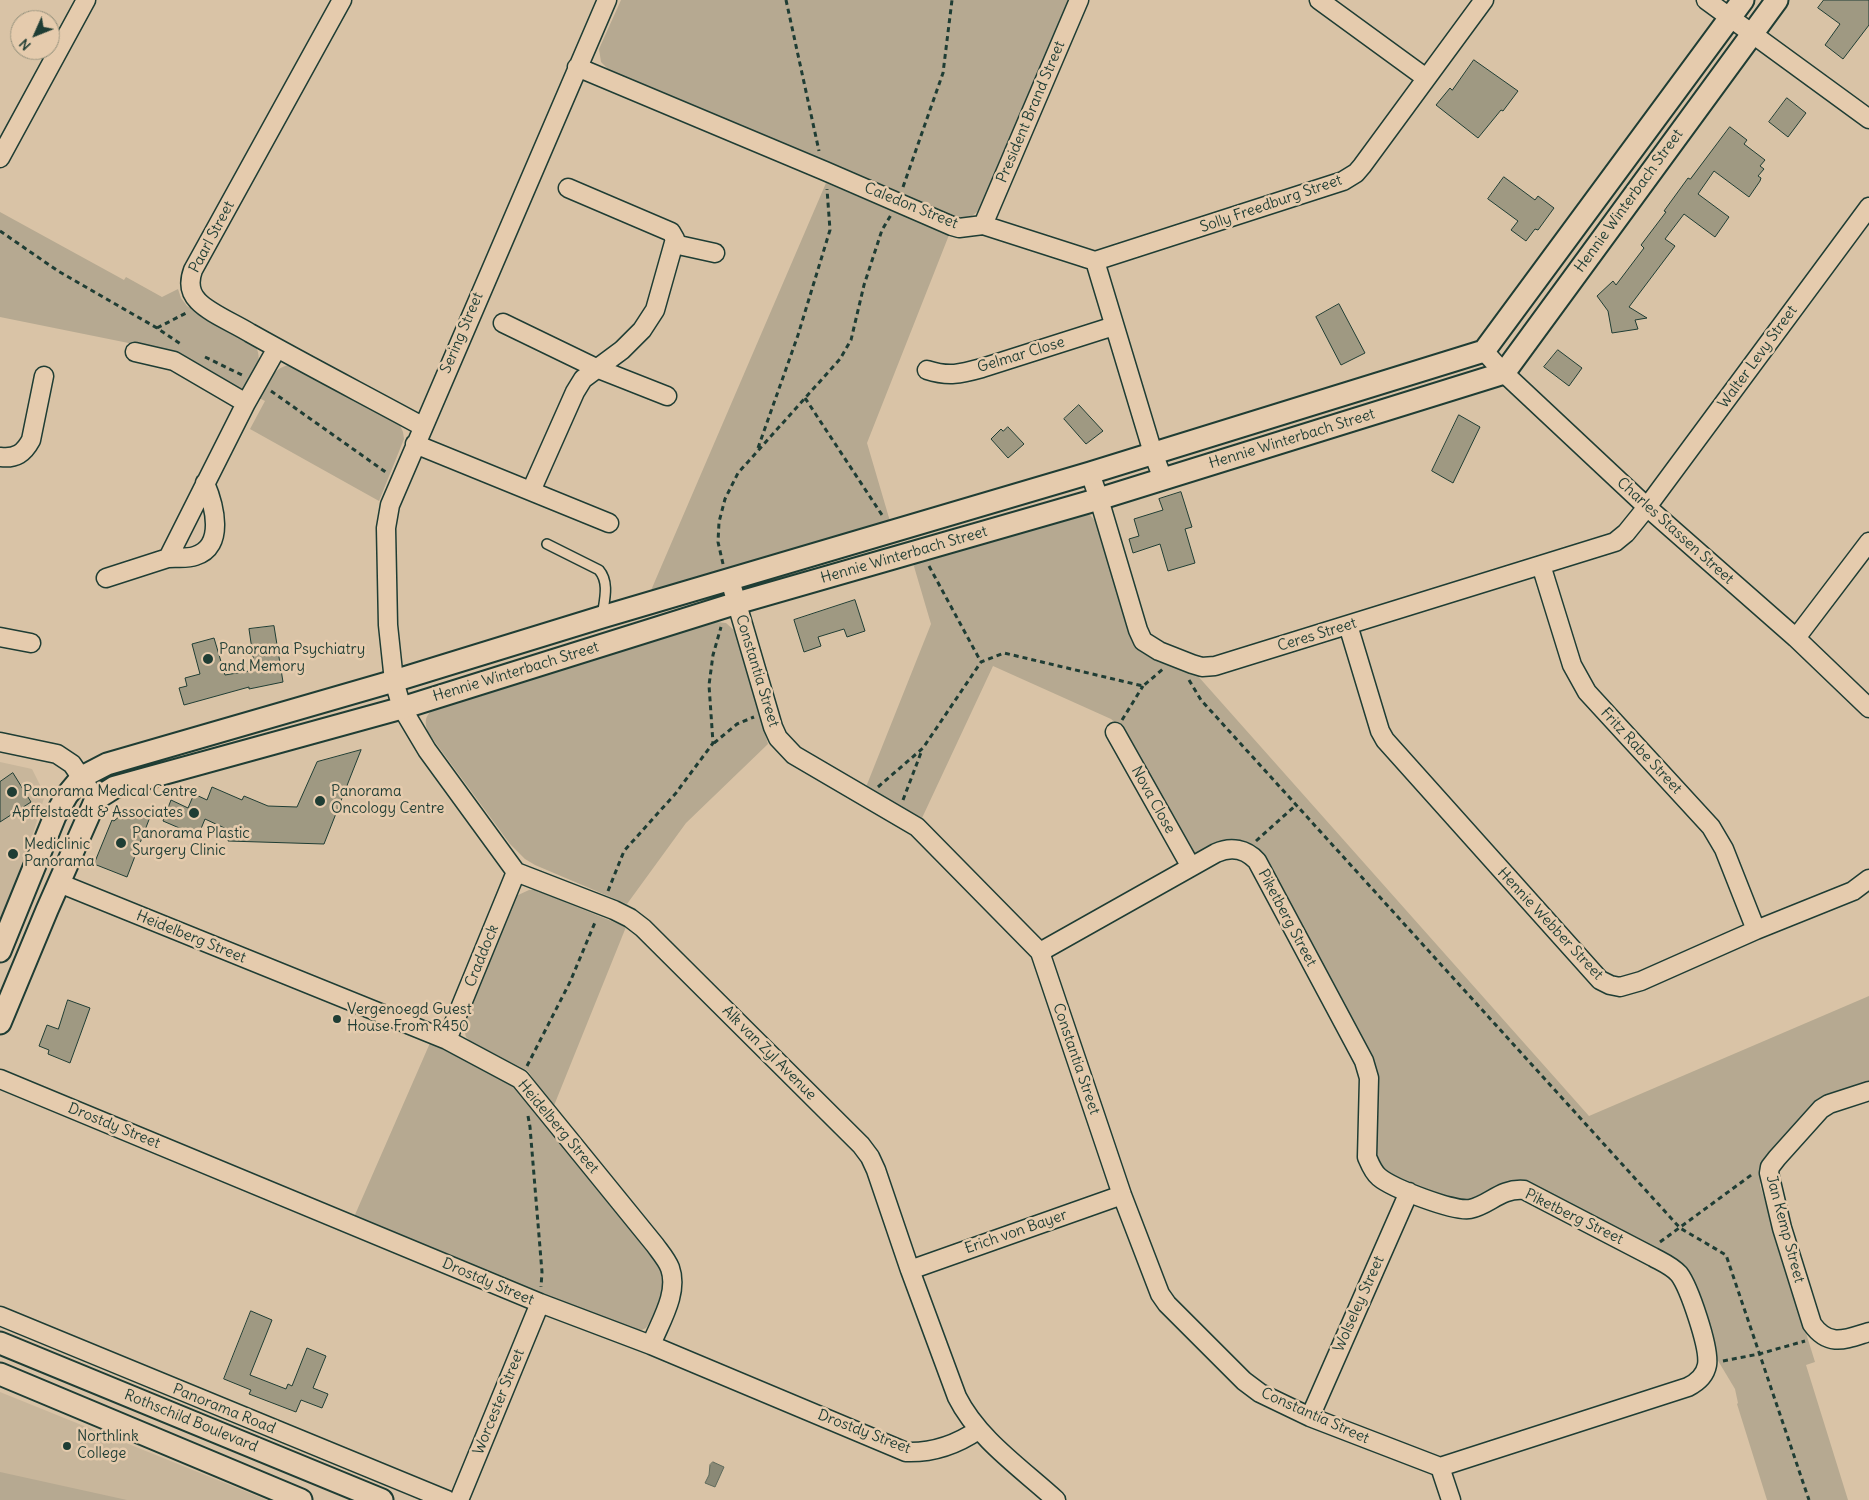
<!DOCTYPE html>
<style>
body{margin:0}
#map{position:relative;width:1869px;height:1500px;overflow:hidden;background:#d9c3a6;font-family:Delius,sans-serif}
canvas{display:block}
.north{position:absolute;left:10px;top:10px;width:50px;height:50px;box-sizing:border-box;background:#e5cbad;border:1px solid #96927d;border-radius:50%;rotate:226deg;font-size:14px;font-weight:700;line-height:20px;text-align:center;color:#1f3d34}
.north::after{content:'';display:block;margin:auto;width:18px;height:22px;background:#1f3d34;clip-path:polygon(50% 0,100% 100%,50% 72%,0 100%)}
</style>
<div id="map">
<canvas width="1869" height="1500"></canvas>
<div class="north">N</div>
</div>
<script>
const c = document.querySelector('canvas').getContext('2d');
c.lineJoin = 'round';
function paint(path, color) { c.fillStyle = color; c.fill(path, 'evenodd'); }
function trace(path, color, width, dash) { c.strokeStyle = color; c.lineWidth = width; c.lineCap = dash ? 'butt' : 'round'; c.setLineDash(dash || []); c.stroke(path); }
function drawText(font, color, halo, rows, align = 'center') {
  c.font = font + ' Delius,sans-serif'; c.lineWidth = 5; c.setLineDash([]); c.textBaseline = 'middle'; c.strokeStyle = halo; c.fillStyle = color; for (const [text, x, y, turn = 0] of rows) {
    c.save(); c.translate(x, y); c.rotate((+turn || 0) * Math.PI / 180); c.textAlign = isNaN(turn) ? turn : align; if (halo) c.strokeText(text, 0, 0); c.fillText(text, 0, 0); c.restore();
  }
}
paint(new Path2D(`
 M0,762L32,769L45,795L8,913L0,933Z
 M0,1392L267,1500H0Z`), '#c8b69b');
paint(new Path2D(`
 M621,0H1069L981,209L969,218L959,219L610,71L601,62L599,49Z
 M826,183L949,235L867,443L892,528L649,595Z
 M0,212L124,280L126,277L162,297L178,289L181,298L187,306L250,340C268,356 254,374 244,390L173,352L0,317Z
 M289,365H294L399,423L403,432L404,439L379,501L250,429L265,401L259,398C267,384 272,368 289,365Z
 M1085,513L1090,515L1097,523L1133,641L1146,654L1197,675L1589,1116L1869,996V1083L1820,1099L1814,1103L1764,1159L1760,1172V1185L1815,1362L1806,1365L1848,1500H1767L1737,1404L1738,1403L1735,1389L1717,1359L1693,1280L1689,1273L1677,1261L1526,1182C1497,1178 1486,1199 1459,1202L1382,1170L1374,1155L1378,1083L1373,1059L1263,856C1241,828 1221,841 1195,855L1190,852L1117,724L1111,719L993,666L922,818L866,787L931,624L913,563Z
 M716,622L726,623L736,632L768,744L686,823L627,904L535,865L525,859L510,844L429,734C421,717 429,711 443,703Z
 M529,890H535L626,927L553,1108L528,1071L470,1041L466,1037L463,1026L512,901L516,896Z
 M430,1043L512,1084L662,1270C670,1283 655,1316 646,1328L637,1332L631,1331L354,1217Z
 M0,1472L127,1500H0Z`), '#b6a991');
const water = new Path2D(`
 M713,1462L724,1467L715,1487L705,1483L709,1475L710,1465Z`);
paint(water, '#8a8976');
trace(water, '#5f6b5c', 1);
const building = new Path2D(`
 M1824,0H1869V25L1843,59L1825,45L1840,24L1818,8Z
 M1474,60L1518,91L1503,111L1501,110L1478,138L1436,105L1450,88L1452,90Z
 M1787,98L1806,113L1788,137L1769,122Z
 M1730,127L1747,140L1744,144L1765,160L1760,166L1764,169L1758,176L1761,178L1760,181L1749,197L1714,171L1698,194L1729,217L1715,237L1684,214L1665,239L1675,246L1629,307L1647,318L1635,320L1638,329L1612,333L1608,311L1597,296L1613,281L1616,285L1644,248L1641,245L1666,212L1664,211L1688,178L1690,179Z
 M1504,177L1535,200L1538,196L1554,208L1538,230L1535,229L1526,241L1511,230L1518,221L1488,199Z
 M1339,304L1365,353L1341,365L1316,317Z
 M1558,350L1582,368L1569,386L1544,367Z
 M1079,405L1103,431L1086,444L1064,419Z
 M1459,415L1480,427L1453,483L1432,471Z
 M1008,427L1024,444L1008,458L991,439L1001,429L1003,431Z
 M1181,492L1192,527L1185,529L1195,563L1168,571L1160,544L1133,553L1129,539L1139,536L1134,519L1163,510L1159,499Z
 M855,600L865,631L847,637L844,629L818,637L821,646L804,652L794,620Z
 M274,626L283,682L249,689V687L184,705L179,688L187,686L185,678L200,674L192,644L214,638L225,675L255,670L249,629Z
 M361,750L324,844L228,841L231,831L205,819L198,836L163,821L171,800L188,808L194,794L207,800L212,787L242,800L244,796L268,806L297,807L317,762Z
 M13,773L31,802L0,822V782Z
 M132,810L150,817L127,877L94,864L112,820L114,821L121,815L131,814Z
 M68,1000L90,1008L70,1063L48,1054L49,1050L39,1046L47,1025L58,1029Z
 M251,1311L272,1320L250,1375L286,1389L288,1384L292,1386L307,1348L326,1356L313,1388L328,1394L322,1408L301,1400L296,1412L249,1394L251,1390L224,1379Z`);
paint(building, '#9f9982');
trace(building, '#1f3d34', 1);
const service = new Path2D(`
 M547,544L599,570C610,583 604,601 602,617`);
const minor = new Path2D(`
 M342,0L193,270C189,281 189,292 198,301C209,313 236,324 250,333C307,365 365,395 422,426
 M607,0L390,505L386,528L388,625L394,681L402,708L427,750L516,872L614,910L630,918L643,928L861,1145L870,1157L876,1170L910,1270L957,1397C978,1439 1021,1468 1056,1500
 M1319,0L1426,78
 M1706,0L1869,119
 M577,67L825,171L952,226L959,228L983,225L1095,261
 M0,158L86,0
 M983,225L1079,0
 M674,244L715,253
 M1095,261L1343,181L1356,173L1362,166L1484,0
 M1095,261L1153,453L1163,479
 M503,323L596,368L667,396
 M1484,351L1504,373L1647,507L1796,638L1869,708
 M135,352L174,361L246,403
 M927,370C949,377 960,374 982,368L1114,326
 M415,444L609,523
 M0,457C16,459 24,453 31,440L44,376
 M1090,473L1099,499L1138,630L1143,641L1159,651L1192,664L1202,667L1215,666L1615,542L1626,533L1647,507L1869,207
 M531,491L575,392L583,379L622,350L642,330L655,310L675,239L671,232L568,188
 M168,558C176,557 187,559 195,556C226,547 214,504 205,483
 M1541,565L1572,665L1587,692L1711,827L1724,849L1756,930
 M106,578L168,558L246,403L277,348
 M730,580L773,727L778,738L794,755L917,827L1040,952L1122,1195L1160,1294L1167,1304L1244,1381L1260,1393L1310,1417L1440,1467L1451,1500
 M1348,625L1380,731L1385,740L1600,980L1610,985L1620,987L1641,981L1756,930L1853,891L1869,879
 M0,637L31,643
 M1796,638L1869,542
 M1115,732L1191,867
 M0,742L57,754L72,764L96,799
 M59,883L447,1040L520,1079L655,1245C660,1252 667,1260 670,1268C679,1293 660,1322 651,1345
 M1040,952L1216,853C1231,846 1246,849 1257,861L1364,1061L1369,1078L1367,1157C1370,1164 1373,1172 1379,1177C1392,1188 1454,1212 1470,1209C1490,1205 1500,1188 1524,1190L1653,1257C1662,1262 1672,1266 1679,1274C1689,1287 1710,1348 1707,1365C1705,1376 1698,1382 1688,1387L1440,1467
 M447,1040L516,872
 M0,1079L540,1303L651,1345L906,1452C933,1453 956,1445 978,1430
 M1869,1091L1829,1104L1821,1109L1777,1158L1770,1167L1769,1173L1782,1228L1812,1324C1829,1348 1846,1339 1869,1332
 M910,1270L1122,1195
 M0,1316L447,1500
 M1310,1417L1409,1192
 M459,1500L540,1303`);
const tertiary = new Path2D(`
 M0,951L55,816L67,795L82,777L107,764L394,681L602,617L1090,473L1484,351L1743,0
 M0,1023L47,910L96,799L115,787L402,708L737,603L1099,499L1504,373L1777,0
 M0,1343L382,1500
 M0,1374L301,1500`);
trace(service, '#1f3d34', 12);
trace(minor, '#1f3d34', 21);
trace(tertiary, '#1f3d34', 25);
trace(new Path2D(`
 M786,0L819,151
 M903,187L943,73L952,0
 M0,231L58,271L157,328L182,345
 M157,328L188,312
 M205,357L244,376
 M271,391L387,473
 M805,398L882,515
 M758,448L798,335L830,230L827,189
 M723,564L718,542L719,522L725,499L738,473L840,359L851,340L864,285L882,230L891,215
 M929,566L981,662
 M1189,680L1201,700L1680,1228L1726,1255L1809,1500
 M1122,720L1143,686
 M714,743L737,724L754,717
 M878,787L923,748L981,662L1004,653L1143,686L1163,669
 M903,800L922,750
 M1256,841L1296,805
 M608,891L624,851L676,793L713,743L709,685L713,655L721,627
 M527,1066L570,982L596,920
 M528,1116L530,1127L542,1272L541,1287
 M1660,1242L1754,1173
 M1723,1361L1759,1354L1805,1341`), '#1f3d34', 3, [5, 4]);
trace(service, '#e5cbad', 9);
trace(minor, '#e5cbad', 18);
trace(tertiary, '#e5cbad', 21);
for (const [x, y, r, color] of [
 [208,659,6,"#1f3d34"],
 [12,792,6,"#1f3d34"],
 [320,801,6,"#1f3d34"],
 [194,813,6,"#1f3d34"],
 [121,843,6,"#1f3d34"],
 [13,854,6,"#1f3d34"],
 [337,1019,5,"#1f3d34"],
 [67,1446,5,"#1f3d34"]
]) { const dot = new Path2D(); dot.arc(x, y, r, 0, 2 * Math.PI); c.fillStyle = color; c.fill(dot); trace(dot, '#e5cbad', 2); }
drawText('15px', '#1f3d34', '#e5cbad', [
 ["President Brand Street",1031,112,-67],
 ["Hennie Winterbach Street",1629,201,-54],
 ["Solly Freedburg Street",1271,204,-19],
 ["Caledon Street",911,206,22],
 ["Paarl Street",212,237,-62],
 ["Sering Street",462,333,-67],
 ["Gelmar Close",1021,355,-17],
 ["Walter Levy Street",1758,357,-54],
 ["Hennie Winterbach Street",1292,439,-17],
 ["Charles Stassen Street",1675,531,42],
 ["Hennie Winterbach Street",904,555,-16],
 ["Ceres Street",1317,635,-17],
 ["Constantia Street",757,671,73],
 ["Hennie Winterbach Street",516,672,-17],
 ["Fritz Rabe Street",1641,751,47],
 ["Nova Close",1153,800,61],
 ["Piketberg Street",1287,918,62],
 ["Hennie Webber Street",1550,924,47],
 ["Heidelberg Street",191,937,22],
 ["Craddock",482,956,-68],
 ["Alk van Zyl Avenue",769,1053,45],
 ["Constantia Street",1076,1059,71],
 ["Drostdy Street",114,1126,22],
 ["Heidelberg Street",558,1127,50],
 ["Piketberg Street",1574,1217,26],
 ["Jan Kemp Street",1785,1229,75],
 ["Erich von Bayer",1016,1232,-19],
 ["Drostdy Street",488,1282,23],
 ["Wolseley Street",1359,1304,-66],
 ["Worcester Street",499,1402,-68],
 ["Panorama Road",224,1409,22],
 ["Constantia Street",1315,1416,24],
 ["Rothschild Boulevard",191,1421,22],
 ["Drostdy Street",864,1432,21]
]);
drawText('15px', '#1f3d34', '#e5cbad', [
 ["Panorama Psychiatry",219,650],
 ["and Memory",219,667],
 ["Panorama Medical Centre",23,792],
 ["Panorama",331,792],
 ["Oncology Centre",331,809],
 ["Apffelstaedt & Associates",183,813,"right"],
 ["Panorama Plastic",132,834],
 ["Surgery Clinic",132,851],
 ["Mediclinic",24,845],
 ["Panorama",24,862],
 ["Vergenoegd Guest",347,1010],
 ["House From R450",347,1027],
 ["Northlink",77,1437],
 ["College",77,1454]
], 'left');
</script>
